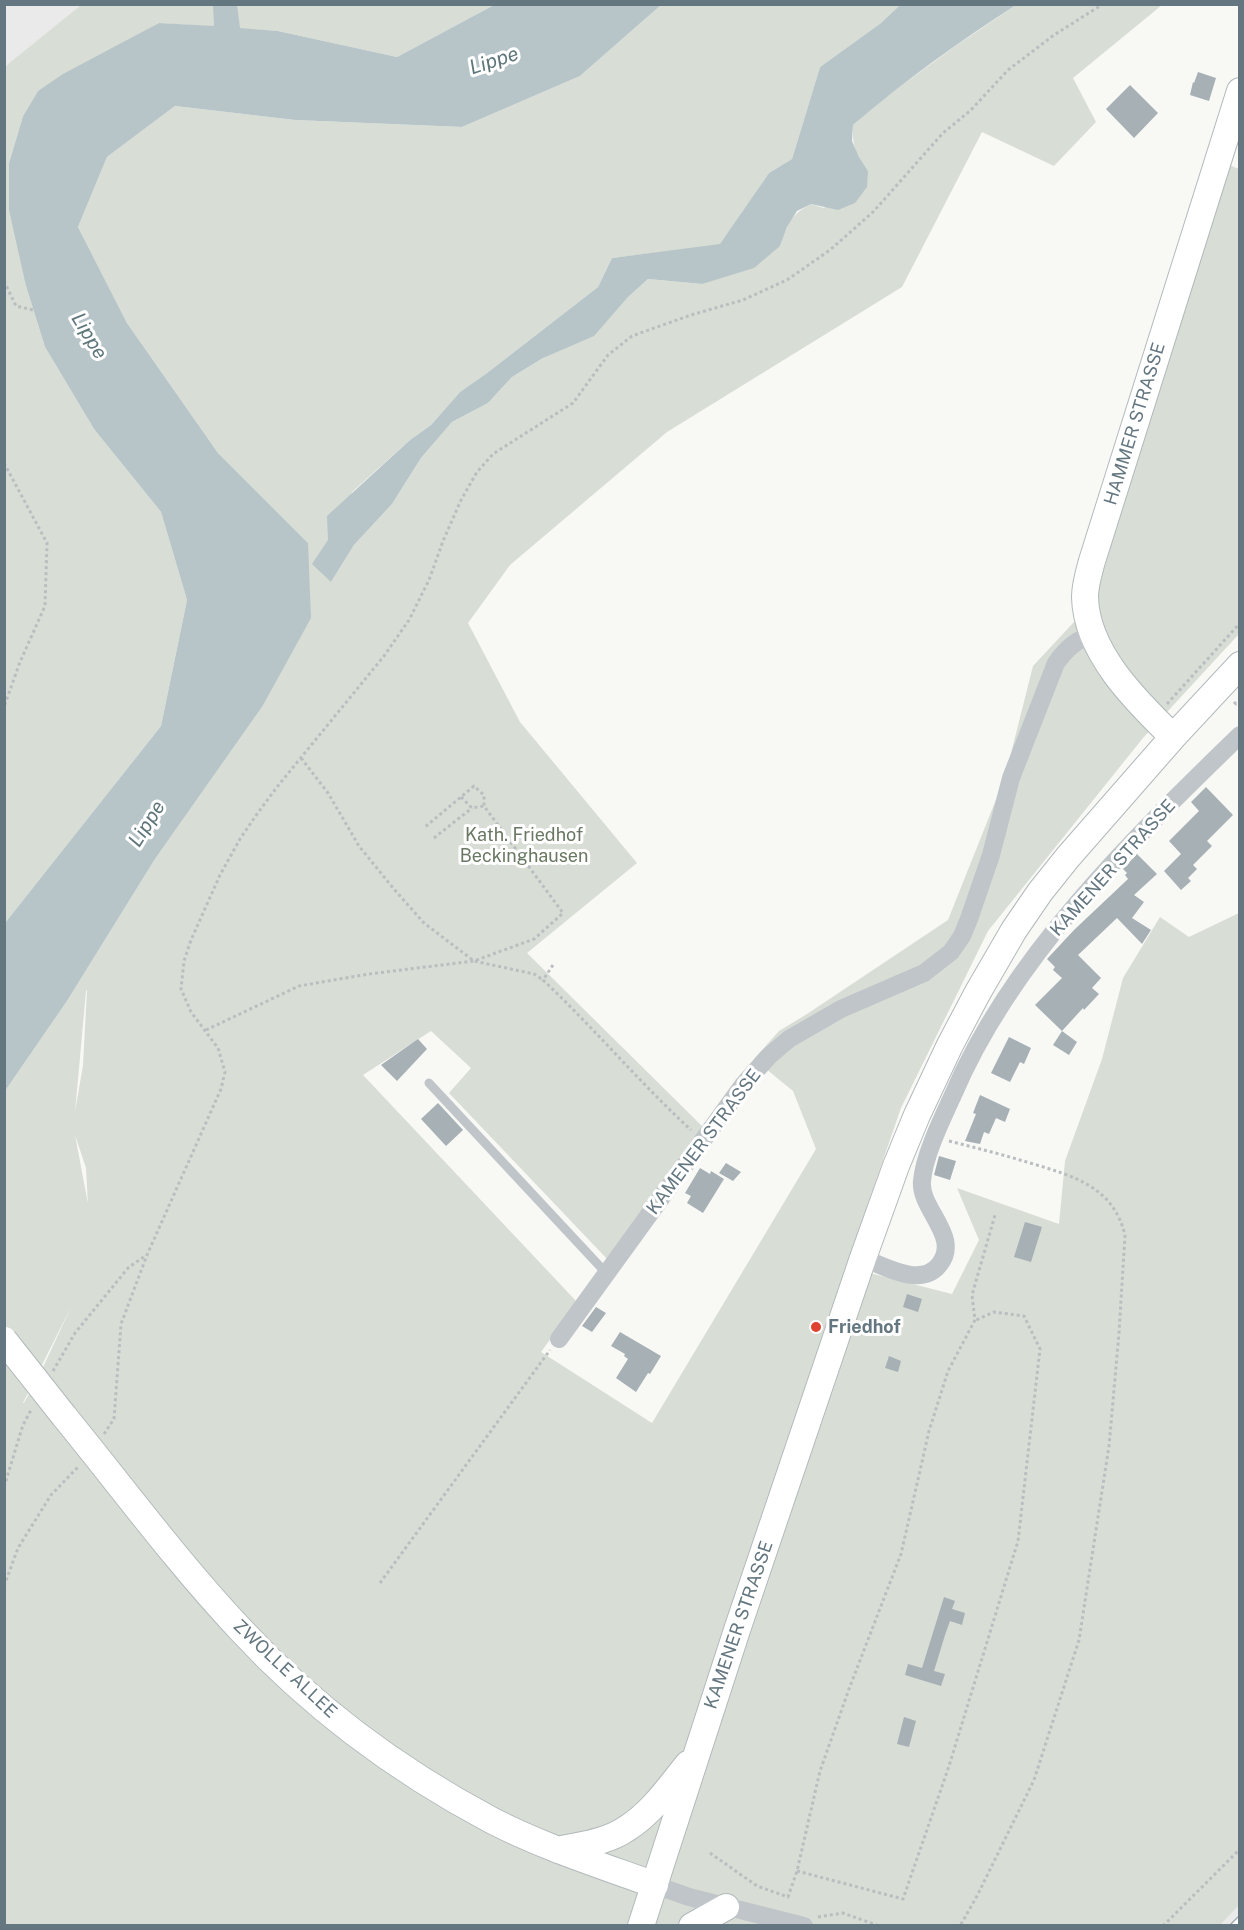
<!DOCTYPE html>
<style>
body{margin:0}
#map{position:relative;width:1244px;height:1930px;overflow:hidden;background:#f8f8f5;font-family:"Public Sans",sans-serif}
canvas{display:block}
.frame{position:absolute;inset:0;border:6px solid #647780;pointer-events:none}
</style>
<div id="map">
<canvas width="1244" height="1930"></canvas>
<div class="frame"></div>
</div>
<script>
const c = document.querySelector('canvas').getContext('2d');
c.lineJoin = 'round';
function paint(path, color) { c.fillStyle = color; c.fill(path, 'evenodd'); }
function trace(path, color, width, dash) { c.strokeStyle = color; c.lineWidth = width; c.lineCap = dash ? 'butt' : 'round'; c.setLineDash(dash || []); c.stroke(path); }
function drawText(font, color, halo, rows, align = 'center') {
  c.font = font + ' "Public Sans",sans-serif'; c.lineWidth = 6; c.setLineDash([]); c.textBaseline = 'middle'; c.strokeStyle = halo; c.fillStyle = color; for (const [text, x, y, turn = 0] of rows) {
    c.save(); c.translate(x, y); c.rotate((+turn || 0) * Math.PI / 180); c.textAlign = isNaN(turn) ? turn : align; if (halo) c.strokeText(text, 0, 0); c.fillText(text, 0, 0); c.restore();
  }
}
paint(new Path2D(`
 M5,5H81L8,64L5,69Z
 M1239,1905V1925H1219Z`), '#e9eae9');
paint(new Path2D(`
 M81,5H494L397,57L278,31L159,23L38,91L23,116L9,163L26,286L45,347L94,429L161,512L187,600L161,726L5,923L4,69L8,64Z
 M661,5H900L881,23L820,67L792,159L769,173L720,245L612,258L598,287L487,373L460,392L431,425L410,440L352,492L331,582L354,545L392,504L421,458L452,422L488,403L512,377L543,358L627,298L648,279L702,284L780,246C788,224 790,215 811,204L824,208L868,171C856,153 852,147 853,125L883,99L954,47L1016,5H1162L1073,78L1096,122L1054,166L982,132L902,287L667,432L510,565L468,623L520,722L637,863L527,953L706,1130L609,1261L449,1093L471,1068L431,1031L363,1075L577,1302L541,1352L652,1423L816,1149L793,1091L754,1059L779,1031L807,1014L948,920L1005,777L1033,666L1074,622L1089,619L1086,598L1219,161L1239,169V634L1143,738L988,931L901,1108L846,1267L952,1294L979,1240L957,1188L1059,1224L1065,1161L1102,1059L1123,978L1160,917L1189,937L1239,913V1905L1219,1926H5V1091L67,1001L155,859L262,707L308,543L218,453L127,323L78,227L107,157L175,106L295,120L462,127L580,76ZM87,990L83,1065L75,1112L86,991ZM75,1135L86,1168L88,1205V1204ZM72,1305L44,1365L24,1403H23Z`), '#d8ddd5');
paint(new Path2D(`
 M213,5H237L240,28L278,31L397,57L494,5H661L580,76L462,127L295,120L175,106L107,157L78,227L127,323L218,453L308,543L311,618L262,707L155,859L67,1001L5,1091V923L161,726L187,600L161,512L94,429L45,347L26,286L9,210V163L23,116L38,91L63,74L159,23L214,26Z
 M900,5H1016C960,41 904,81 853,125L852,141L859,157L868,171L867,187L855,203L838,210L811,204L797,211L787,227L780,246L754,268L702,284L648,279L627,298L594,336L543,358L512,377L488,403L452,422L421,458L392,504L354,545L331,582L312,564L328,540L327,516L410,440L431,425L460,392L487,373L598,287L612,258L720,244L769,173L792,159L820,67L881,23Z`), '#b7c5c8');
paint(new Path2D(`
 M1198,72L1216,78L1209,101L1190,95L1193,82L1194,83Z
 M1130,85L1158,113L1134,138L1106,109Z
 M1206,787L1233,815L1207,841L1212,846L1193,865L1197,869L1188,878L1191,881L1181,890L1164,871L1181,854L1169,841L1199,811L1191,802Z
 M1137,854L1157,874L1134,895L1144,902L1132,918L1151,930L1142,944L1117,918L1078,955L1101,978L1092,988L1099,994L1084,1010L1083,1008L1062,1031L1035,1005L1062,978L1053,970L1055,967L1047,959L1074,930L1128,879L1125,875L1127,873L1123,869Z
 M1062,1031L1077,1042L1069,1055L1053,1045Z
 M1009,1037L1031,1048L1024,1064L1020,1062L1010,1082L991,1073Z
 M418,1039L427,1049L397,1081L381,1065Z
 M980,1095L1010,1109L1005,1122L996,1118L989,1134L984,1132L980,1144L965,1141L976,1114L973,1113Z
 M438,1103L463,1130L446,1146L421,1119Z
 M939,1156L956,1161L950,1180L934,1175Z
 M726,1163L741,1172L733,1181L719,1173Z
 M700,1168L710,1174L711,1171L724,1179L703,1213L687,1203L691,1196L685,1193Z
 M1025,1222L1042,1227L1031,1262L1014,1257Z
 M907,1294L922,1299L918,1312L903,1307Z
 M596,1307L606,1313L592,1332L582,1326Z
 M620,1332L661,1356L650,1374L648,1373L636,1392L616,1378L628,1359L624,1356L625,1354L611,1346Z
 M889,1356L901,1361L898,1372L885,1368Z
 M944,1597L955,1601L952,1609L965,1613L962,1625L950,1621L945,1635L934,1671L945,1674L941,1686L905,1675L908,1664L922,1668Z
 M904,1717L916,1721L909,1747L897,1744Z`), '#a6b0b5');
const secondary = new Path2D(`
 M1173,737C1136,701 1086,652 1085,597C1085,585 1089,572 1092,561L1240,91
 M64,1416C122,1487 177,1562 240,1629C311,1706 399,1771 491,1820C543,1847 600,1865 655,1885
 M558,1850C581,1845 607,1842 626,1829C652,1813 669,1787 688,1764
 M641,1926L737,1630L863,1258L896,1166L917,1115L950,1045L978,992L1014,930L1040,892L1068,857L1173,737L1240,665
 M692,1926L726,1907`);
trace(secondary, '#b2b9bc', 28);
trace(new Path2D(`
 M4,281L16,306L33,310
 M4,463L47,543L45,606L20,662L4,707
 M4,544V578
 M1234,702L1236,704L1240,701
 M1167,704L1240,623
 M301,758L328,793L359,846L393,888L424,923L474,961L534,974L543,980
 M461,797L472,808L484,806
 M434,838L472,808
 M553,965L543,980C594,1028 639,1082 691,1130
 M206,1030L299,986L369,974L474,961L534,939L563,913L484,806V795L474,786L425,827
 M949,1141C977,1148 1004,1155 1030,1163C1073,1176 1113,1186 1125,1235L1119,1333L1109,1446L1079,1640L1034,1780L977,1896L960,1926
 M53,1371L75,1333L128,1268L145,1256
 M104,1434L114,1419L121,1324L147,1255L221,1089L225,1072L218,1048L191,1012L181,989L184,961L191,940L220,875L240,839L257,814L277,787L384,656L409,620L429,580L443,541L461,500L477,472L493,454L573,403L608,355L632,336L691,315L743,300L787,280L830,250L873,212L943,133L971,110L1008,70L1054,35L1103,4
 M4,1487L23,1425L32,1408
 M380,1583L550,1350
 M4,1586L18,1548L51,1495L78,1467
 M710,1853L757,1886L788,1897L797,1871L820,1771L849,1689L901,1554L929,1431L948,1371L975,1320L972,1295L995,1215
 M797,1871L903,1899L949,1766L1018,1541L1040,1349L1024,1316L994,1312L976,1320
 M818,1917L843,1913L879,1926
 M1163,1926L1240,1849`), '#babec0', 3, [3, 3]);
trace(new Path2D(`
 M429,1083L607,1274`), '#bfc5c8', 9);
trace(new Path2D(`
 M863,1258C884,1266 921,1288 939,1265C962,1237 919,1209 922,1181C924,1156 942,1119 953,1095C1012,956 1133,839 1240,735
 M559,1339L743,1085L769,1056L789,1039L841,1009L924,973L951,952L962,936L969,919L991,855L1011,778L1056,663C1067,648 1076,640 1093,634
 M655,1885L689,1897L804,1926`), '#bfc5c8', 18);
trace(secondary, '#fff', 26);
const rail = new Path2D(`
 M1233,1926L1240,1919`);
trace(rail, '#9fa8ac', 7);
trace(rail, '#fff', 4.5, [14]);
const secondaryBridge = new Path2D(`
 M4,1340L64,1416`);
trace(secondaryBridge, '#b2b9bc', 28, []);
trace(secondaryBridge, '#fff', 26);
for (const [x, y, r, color] of [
 [816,1327,6,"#df422e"]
]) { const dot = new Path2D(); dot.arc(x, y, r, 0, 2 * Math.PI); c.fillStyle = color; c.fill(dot); trace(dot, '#fff', 2); }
drawText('18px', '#647780', '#fff', [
 ["HAMMER STRASSE",1135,424,-73],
 ["KAMENER STRASSE",1113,868,-48],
 ["KAMENER STRASSE",704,1142,-53],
 ["KAMENER STRASSE",739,1625,-71],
 ["ZWOLLE ALLEE",285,1669,43]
]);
drawText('18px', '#697862', '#fff', [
 ["Kath. Friedhof",524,835],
 ["Beckinghausen",524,856]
]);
drawText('bold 18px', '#647780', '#fff', [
 ["Friedhof",828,1327]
], 'left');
drawText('italic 20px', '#5e767a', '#fff', [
 ["Lippe",494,61,-18],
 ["Lippe",89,336,59],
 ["Lippe",147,824,-58]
]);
</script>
